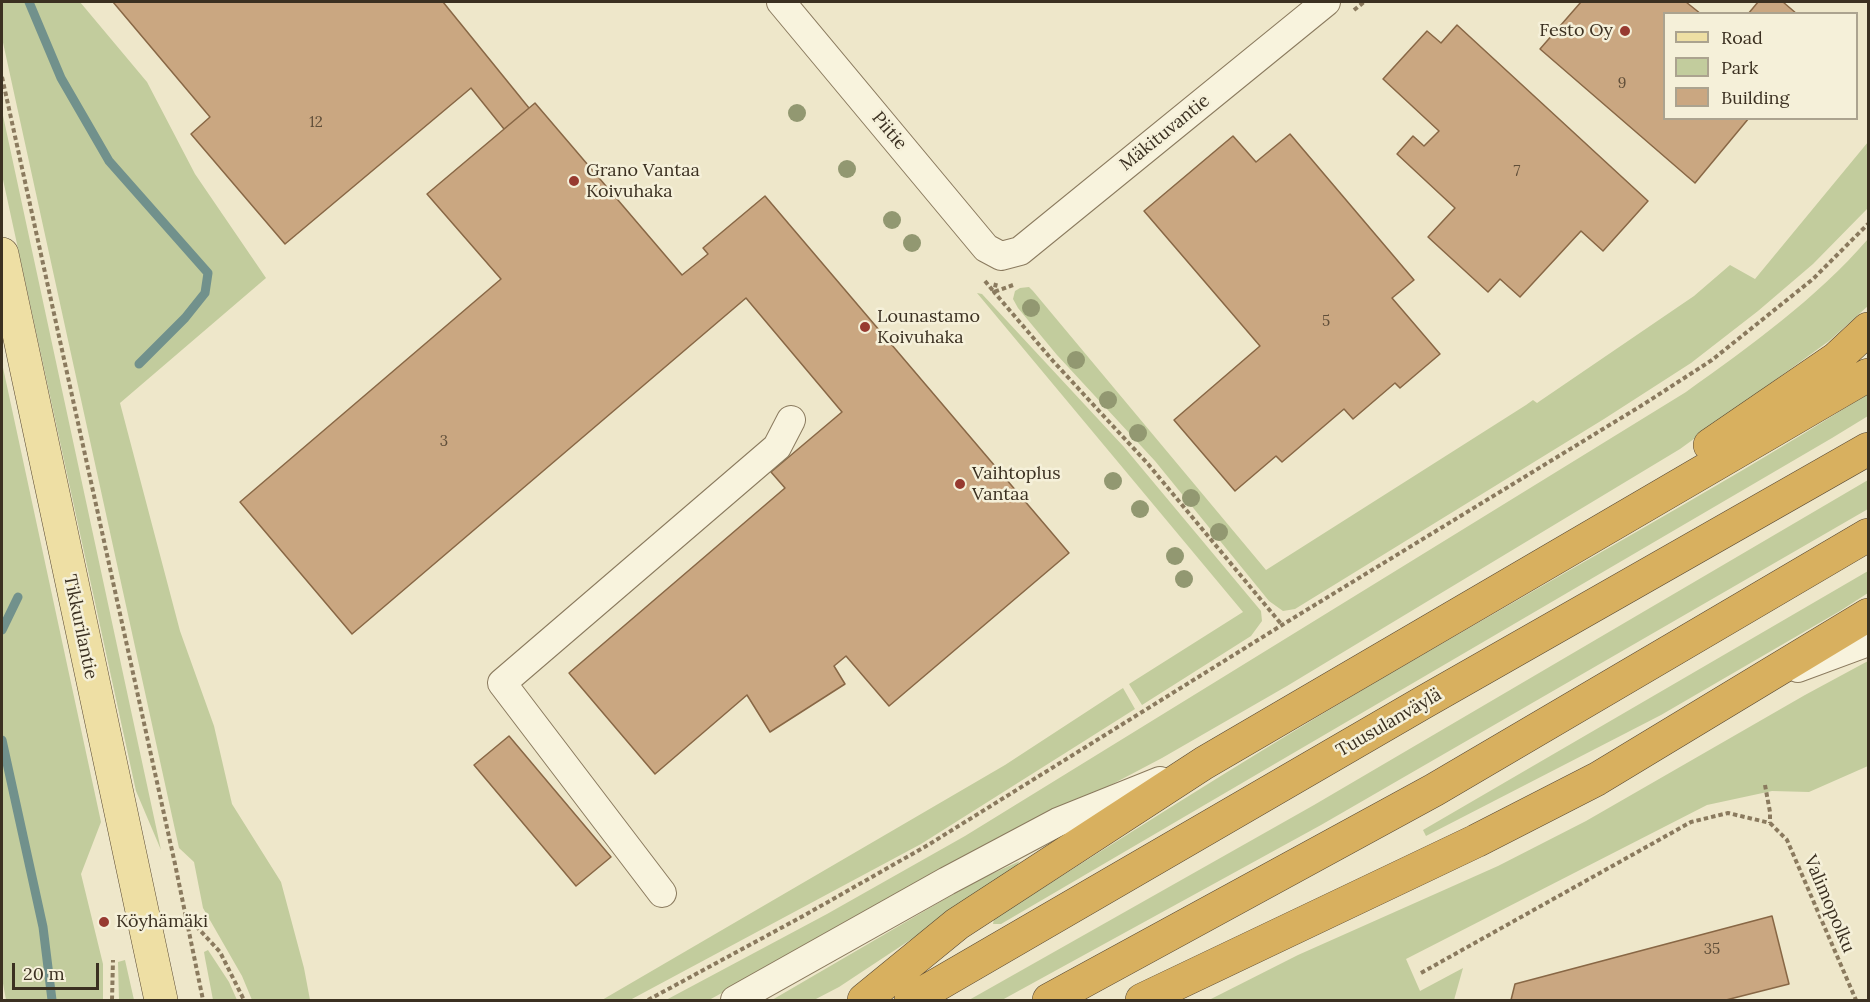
<!DOCTYPE html>
<meta charset="utf-8">
<style>
body{margin:0}
#map{position:relative;width:1870px;height:1002px;overflow:hidden;background:#eee7ca;font-family:Lora,serif}
canvas{display:block}
.frame{position:absolute;inset:0;border:3px solid #3b3021;pointer-events:none}
.legend{position:absolute;left:1663px;top:12px;width:195px;height:108px;box-sizing:border-box;background:#f5f0d9;border:2px solid #aba38f;margin:0;padding:8px 10px;list-style:none;font-size:18px;color:#3b3021}
.legend li{display:flex;align-items:center;gap:12px;height:30px}
.legend b{width:30px;border:2px solid #aba38f}
.scale{position:absolute;left:12px;top:963px;width:87px;height:27px;box-sizing:border-box;border:3px solid #3b3021;border-top:0;padding-left:8px;font-size:18px;line-height:21px;white-space:nowrap;color:#3b3021;-webkit-text-stroke:4px #f5f0d9;paint-order:stroke}
</style>
<div id="map">
<canvas width="1870" height="1002"></canvas>
<div class="frame"></div>
<ul class="legend">
<li><b style="height:8px;background:#eedfa4"></b>Road</li>
<li><b style="height:16px;background:#c2cc9d"></b>Park</li>
<li><b style="height:16px;background:#caa781"></b>Building</li>
</ul>
<div class="scale">20 m</div>
</div>
<script>
const c = document.querySelector('canvas').getContext('2d');
c.lineJoin = 'round';
function paint(path, color) { c.fillStyle = color; c.fill(path, 'evenodd'); }
function trace(path, color, width, dash) { c.strokeStyle = color; c.lineWidth = width; c.lineCap = dash ? 'butt' : 'round'; c.setLineDash(dash || []); c.stroke(path); }
function drawText(font, color, halo, rows, align = 'center') {
  c.font = font + ' Lora,serif'; c.lineWidth = 5; c.setLineDash([]); c.textBaseline = 'middle'; c.strokeStyle = halo; c.fillStyle = color; for (const [text, x, y, turn = 0] of rows) {
    c.save(); c.translate(x, y); c.rotate((+turn || 0) * Math.PI / 180); c.textAlign = isNaN(turn) ? turn : align; if (halo) c.strokeText(text, 0, 0); c.fillText(text, 0, 0); c.restore();
  }
}
paint(new Path2D(`
 M2,2H80L147,82L195,174L266,278L120,403L180,631L214,726L232,804L281,882L304,968L310,1000H252L242,976L203,908L194,862L179,848L2,38Z
 M2,111L161,850L136,791L2,175Z
 M1868,142V208L1813,264L1758,311L1691,363L1604,419L1295,609L1283,611L1269,601L1155,461L1057,355L1018,308L1013,299L1015,291L1020,288L1029,287L1033,291L1266,570L1526,405L1533,400L1537,403L1694,296L1730,265L1755,279Z
 M1868,239V306L1829,341L1680,449L1287,686L1162,758L875,909L709,1000H666L827,914L965,836L1686,392C1750,346 1816,299 1868,239Z
 M977,293L982,294L1124,447L1261,611L1262,621L1251,636L1142,705L1129,684L1243,612Z
 M2,363L101,822L81,874L103,964V1000H6L2,978Z
 M1868,394V416L1832,438L1001,924H993L994,919C1117,841 1239,763 1364,689C1532,590 1703,497 1868,394Z
 M1868,480V509L1321,825L1002,1000H969L1314,805Z
 M1868,571V593L1840,611L1661,715L1426,836L1423,830Z
 M1868,661V766L1809,792L1772,791L1707,805L1406,959L1420,991L1463,968L1454,1000H1209L1298,955L1498,866L1586,821L1805,695Z
 M1123,688L1135,709L921,844L630,1000H602L1005,765Z
 M1020,861L1007,876L839,987L814,1000H772L976,881Z
 M208,950L229,982L237,1000H213L205,958L204,952Z
 M125,960L134,1000H119L118,962Z`), '#c2cc9d');
trace(new Path2D(`
 M29,2L61,78L109,161L208,273L205,293L185,318L139,364
 M2,630L18,597
 M2,740L43,927L52,1000`), '#71918c', 9);
const building = new Path2D(`
 M113,2H443L529,108L504,129L471,88L285,244L191,134L210,117Z
 M1581,2H1686L1701,14H1664V118H1749L1695,183L1540,49Z
 M1758,2H1783L1797,14H1748Z
 M1457,25L1648,201L1603,251L1581,231L1520,297L1500,279L1488,292L1428,237L1455,208L1397,154L1413,136L1424,146L1439,131L1383,79L1427,31L1441,43Z
 M535,103L682,275L708,254L703,248L765,196L1069,553L889,706L846,656L834,666L845,684L770,732L747,695L655,774L569,673L785,488L771,472L842,412L746,298L352,634L240,502L501,279L427,194Z
 M1290,134L1414,280L1392,298L1440,354L1400,388L1395,383L1353,419L1344,409L1282,462L1276,456L1235,491L1174,420L1260,346L1144,211L1233,136L1256,162Z
 M509,736L611,857L576,886L474,765Z
 M1772,916L1789,984L1726,1000H1511L1515,984Z`);
paint(building, '#caa781');
trace(building, '#886745', 1.5);
const minor = new Path2D(`
 M781,2L986,248L1001,256L1020,251L1326,2
 M1798,668L1868,642
 M662,893L502,683L777,447L791,420
 M735,1000L947,881L1058,822L1160,781`);
const major = new Path2D(`
 M2,254L161,1000`);
const highway = new Path2D(`
 M1710,445L1837,358L1868,329
 M864,1000L957,924L1204,763L1868,375
 M911,1000L1424,702L1868,449
 M1049,1000L1434,790L1868,535
 M1142,1000L1476,841L1597,779L1868,615`);
trace(minor, '#8a7a5e', 30);
trace(major, '#584832', 34);
trace(highway, '#584832', 34);
trace(new Path2D(`
 M1354,10L1364,2
 M2,77L175,864L203,1000
 M985,281L994,292L1013,285
 M996,283L994,292L1053,361L1148,464L1282,625
 M1765,785L1770,812V823
 M1770,823L1787,840L1856,1000
 M186,915L220,952L244,1000
 M1421,973L1691,822L1728,813L1770,823
 M112,1000L113,960
 M648,1000L805,915L928,845L1282,625L1644,404L1712,360L1813,279L1868,224`), '#8a7a5e', 4, [4.5, 3]);
trace(minor, '#f8f3dd', 28);
trace(major, '#eedfa4', 33);
trace(highway, '#d8b05f', 33);
c.fillStyle = '#929871';
for (const [x, y] of [
 [797,113],
 [847,169],
 [892,220],
 [912,243],
 [1031,308],
 [1076,360],
 [1108,400],
 [1138,433],
 [1113,481],
 [1191,498],
 [1140,509],
 [1219,532],
 [1175,556],
 [1184,579]
]) { c.beginPath(); c.arc(x, y, 9, 0, 2 * Math.PI); c.fill(); }
for (const [x, y, r, color] of [
 [1625,31,6,"#973a30"],
 [574,181,6,"#973a30"],
 [865,327,6,"#973a30"],
 [960,484,6,"#973a30"],
 [104,922,6,"#973a30"]
]) { const dot = new Path2D(); dot.arc(x, y, r, 0, 2 * Math.PI); c.fillStyle = color; c.fill(dot); trace(dot, '#f5f0d9', 2); }
drawText('15px', '#5f4e39', null, [
 ["9",1622,84],
 ["12",316,123],
 ["7",1517,172],
 ["5",1326,322],
 ["3",444,442],
 ["35",1712,950]
]);
drawText('18px', '#3b3021', '#f5f0d9', [
 ["Festo Oy",1613,31,"right"],
 ["Grano Vantaa",586,171],
 ["Koivuhaka",586,192],
 ["Lounastamo",877,317],
 ["Koivuhaka",877,338],
 ["Vaihtoplus",972,474],
 ["Vantaa",972,495],
 ["Köyhämäki",116,922]
], 'left');
drawText('18px', '#3b3021', '#f5f0d9', [
 ["Piitie",889,131,50],
 ["Mäkituvantie",1165,133,-39],
 ["Tikkurilantie",80,627,78],
 ["Tuusulanväylä",1389,723,-30],
 ["Valimopolku",1829,904,67]
]);
</script>
